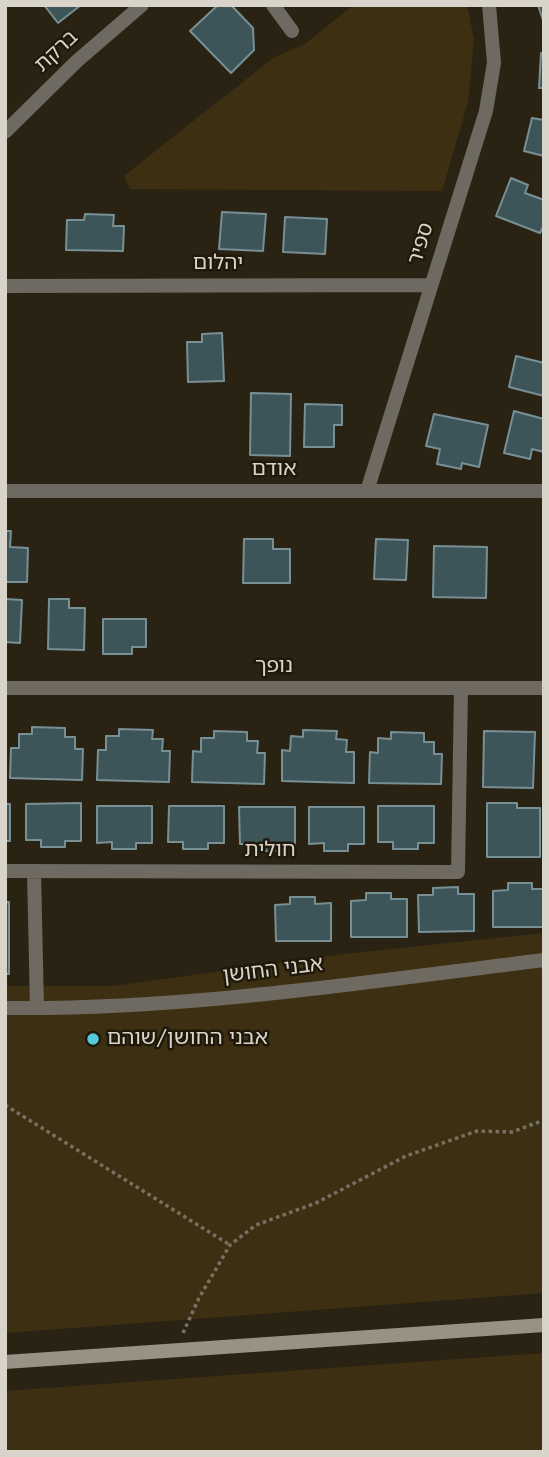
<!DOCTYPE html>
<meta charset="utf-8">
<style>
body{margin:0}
#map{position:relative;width:549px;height:1457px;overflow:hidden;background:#2a2313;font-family:Jost,sans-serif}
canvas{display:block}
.frame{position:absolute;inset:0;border:7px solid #d9d4ca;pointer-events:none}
</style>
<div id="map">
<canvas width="549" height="1457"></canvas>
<div class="frame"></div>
</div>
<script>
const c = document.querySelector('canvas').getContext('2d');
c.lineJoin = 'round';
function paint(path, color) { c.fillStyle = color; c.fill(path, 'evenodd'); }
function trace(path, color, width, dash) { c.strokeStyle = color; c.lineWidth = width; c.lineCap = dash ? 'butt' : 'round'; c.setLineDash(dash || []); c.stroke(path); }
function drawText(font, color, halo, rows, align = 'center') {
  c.font = font + ' Jost,"Noto Sans Hebrew",sans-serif'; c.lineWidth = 5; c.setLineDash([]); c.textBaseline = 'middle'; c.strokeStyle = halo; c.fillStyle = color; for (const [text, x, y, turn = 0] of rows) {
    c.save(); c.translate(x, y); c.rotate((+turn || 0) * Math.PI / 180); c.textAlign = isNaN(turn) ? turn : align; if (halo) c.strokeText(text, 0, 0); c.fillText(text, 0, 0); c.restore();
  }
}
paint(new Path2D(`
 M353,5H467L474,40L468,102L442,191L130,189L124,176L273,58L305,44Z
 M544,933V1293L5,1333V986H114L344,954Z
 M544,1353V1452H5V1391Z`), '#3d3012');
const building = new Path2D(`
 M44,5H81L58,23Z
 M218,5H231L253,28L254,50L231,73L190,31Z
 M538,5H544V23Z
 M541,53L544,54V88H539Z
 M532,118L544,120V156L524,151Z
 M511,178L528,185L525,193L544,200V225L540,233L496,216Z
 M222,212L266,214L263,251L219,249Z
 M85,214L114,215L113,226H124L123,251L66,250L67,220H84Z
 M285,217L327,219L325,254L283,252Z
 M222,333L224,381L188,382L187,342H202V334Z
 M516,356L544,363V396L509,387Z
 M251,393L291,394L290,456L250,455Z
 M305,404L342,405V425H334V447H304Z
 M514,411L544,419V452L532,449L530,459L504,453Z
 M434,414L488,425L479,467L462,463L461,469L437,464L440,449L426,446Z
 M5,531H11L10,547L28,548L27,582H5Z
 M244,539H273V549H290V583H243Z
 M376,539L408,540L406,580L374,579Z
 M434,546L487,547L486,598L433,597Z
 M5,599L22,600L20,643L5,642Z
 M49,599H69V608H85L84,650L48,649Z
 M103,619H146V647H132V654H103Z
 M32,727L65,728V737H75V749H83L82,780L10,778L11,748H19V734H32Z
 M119,729L153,730L152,739H163L162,751H170L169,782L97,780L98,750H106V736H119Z
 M303,730L337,731L336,739L347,740L346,752H354V783L282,781V750L290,751L291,736L303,737Z
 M214,731L247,732V741H258L257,753H265L264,784L192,782L193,751L201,752V738H214Z
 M484,731L535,732L533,788L483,787Z
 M391,732L424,733V742H434V754H442L441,784L369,783L370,752L378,753V738L391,739Z
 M81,803V841H65V847H41V840H26V804Z
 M487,803H517V808H540V857H487Z
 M5,804H10V841H5Z
 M97,806H152V843H136V849H112V842L97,843Z
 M169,806H224V843H208V849H183V842H168Z
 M378,806H434V843H418V849H393V842H378Z
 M239,807H295V844H279V851H255V844H240Z
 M309,807H364V844H348V851H324V843L309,844Z
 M508,883H532V889H544V927H493V891L508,890Z
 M458,887V894H474V931L419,932L418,895H433V888Z
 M366,893H391V899H407V937H351V901L366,900Z
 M290,897H315V904L331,903V941H276L275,905L290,904Z
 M5,902H9V974H5Z`);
paint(building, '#3d5458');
trace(building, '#779095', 2);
trace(new Path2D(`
 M5,1105L230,1245
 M183,1333L199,1298L230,1245L256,1225L316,1203L406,1156L477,1131L512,1132L544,1120`), '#777063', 3.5, [3.5, 3.5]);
trace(new Path2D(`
 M273,5L292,31
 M5,132L77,61L142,5
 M5,286L431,285
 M5,491H544
 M367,491L486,111L494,63L489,5
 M5,688H544
 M5,871L458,872L461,688
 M34,871L37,1008
 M5,1008C186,1010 365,982 544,960`), '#6e6a62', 14);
trace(new Path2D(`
 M5,1362L544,1325`), '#989285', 14);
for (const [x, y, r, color] of [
 [93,1039,7,"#54cadd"]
]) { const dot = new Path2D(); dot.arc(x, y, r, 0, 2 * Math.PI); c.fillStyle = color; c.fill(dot); trace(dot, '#20190a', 2.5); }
drawText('21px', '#d9d4ca', '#20190a', [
 ["ברקת",57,52,-43],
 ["ספיר",422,244,-73],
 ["יהלום",218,264],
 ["אודם",274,470],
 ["נופך",274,667],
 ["חולית",270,851],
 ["אבני החושן",273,971,-7]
]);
drawText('21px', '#d9d4ca', '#20190a', [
 ["אבני החושן/שוהם",107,1039]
], 'left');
</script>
